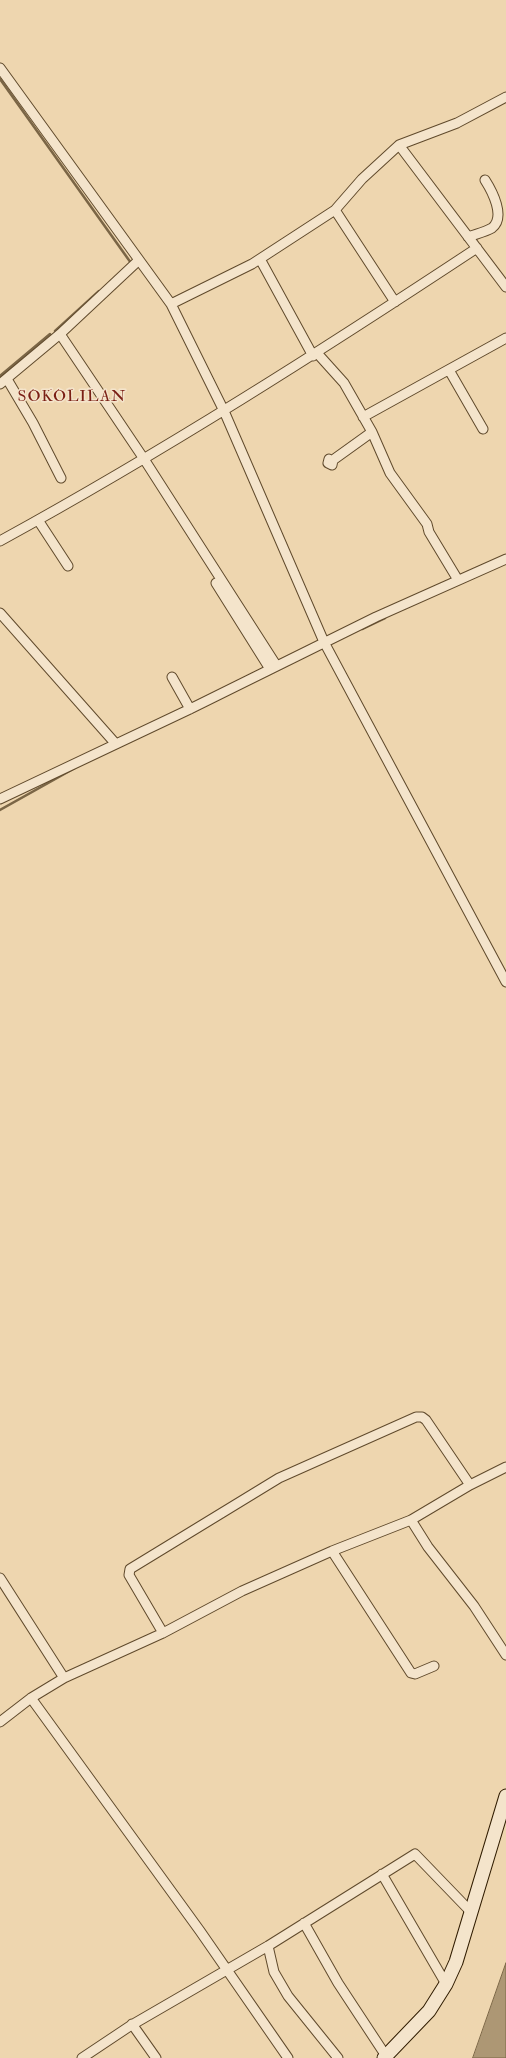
<!DOCTYPE html>
<style>
body{margin:0}
canvas{display:block;background:#eed6af}
</style>
<canvas width="506" height="2058"></canvas>
<script>
const c = document.querySelector('canvas').getContext('2d');
c.lineJoin = 'round';
function paint(path, color) { c.fillStyle = color; c.fill(path, 'evenodd'); }
function trace(path, color, width, dash) { c.strokeStyle = color; c.lineWidth = width; c.lineCap = dash ? 'butt' : 'round'; c.setLineDash(dash || []); c.stroke(path); }
function drawText(font, color, halo, rows, align = 'center') {
  c.font = font + ' "IM FELL Double Pica",serif'; c.lineWidth = 3; c.setLineDash([]); c.textBaseline = 'middle'; c.strokeStyle = halo; c.fillStyle = color; for (const [text, x, y, turn = 0] of rows) {
    c.save(); c.translate(x, y); c.rotate((+turn || 0) * Math.PI / 180); c.textAlign = isNaN(turn) ? turn : align; if (halo) c.strokeText(text, 0, 0); c.fillText(text, 0, 0); c.restore();
  }
}
const water = new Path2D(`
 M506,1963V2058H473Z`);
paint(water, '#ad9774');
trace(water, '#7b6646', 1);
trace(new Path2D(`
 M0,79L131,263
 M55,331L99,291
 M0,376L50,334
 M362,629L385,618
 M0,810L75,768`), '#7b6646', 2.5);
const street = new Path2D(`
 M0,68L171,304L224,411L324,642L506,982
 M399,145L506,287
 M335,210L395,302
 M468,237C476,234 485,232 492,228C506,217 492,191 485,180
 M260,259L313,356
 M171,304L252,264L335,210L362,179L399,145L457,123L506,97
 M60,334L144,459L276,665
 M317,353L344,383L372,432L390,473L427,524L429,532L458,580
 M449,370L483,429
 M7,379L33,423L61,478
 M0,384L60,334L139,260
 M363,417L506,338
 M329,459L328,463L332,465L333,460L372,432
 M38,520L68,566
 M0,541C164,451 321,351 477,248
 M216,583L270,669
 M0,613L115,743
 M172,677L190,709
 M0,799L190,709L376,617L506,559
 M411,1520L428,1547L474,1606L506,1655
 M332,1551L411,1673L415,1674L434,1666
 M0,1578L64,1678
 M163,1633L129,1575L130,1569L279,1478L416,1417H422L426,1420L470,1485
 M31,1698L200,1931L288,2058
 M0,1722L31,1698L64,1678L163,1633L242,1591L332,1551L411,1520L470,1485L506,1467
 M382,1874L446,1984
 M304,1923L338,1983L386,2056
 M268,1946L274,1972L288,1996L338,2058
 M132,2024L156,2058
 M82,2058L130,2026L268,1946L415,1854L471,1912`);
const secondary = new Path2D(`
 M384,2058L429,2011L446,1984L456,1962L506,1796`);
trace(street, '#604a2c', 11);
trace(secondary, '#301c00', 15);
trace(street, '#f4e4cb', 9);
trace(secondary, '#f4e4cb', 13);
c.letterSpacing = '1px';
drawText('16px', '#7a1f14', '#f4e4cb', [
 ["SOKOLILAN",72,398]
]);
c.letterSpacing = '0px';
</script>
